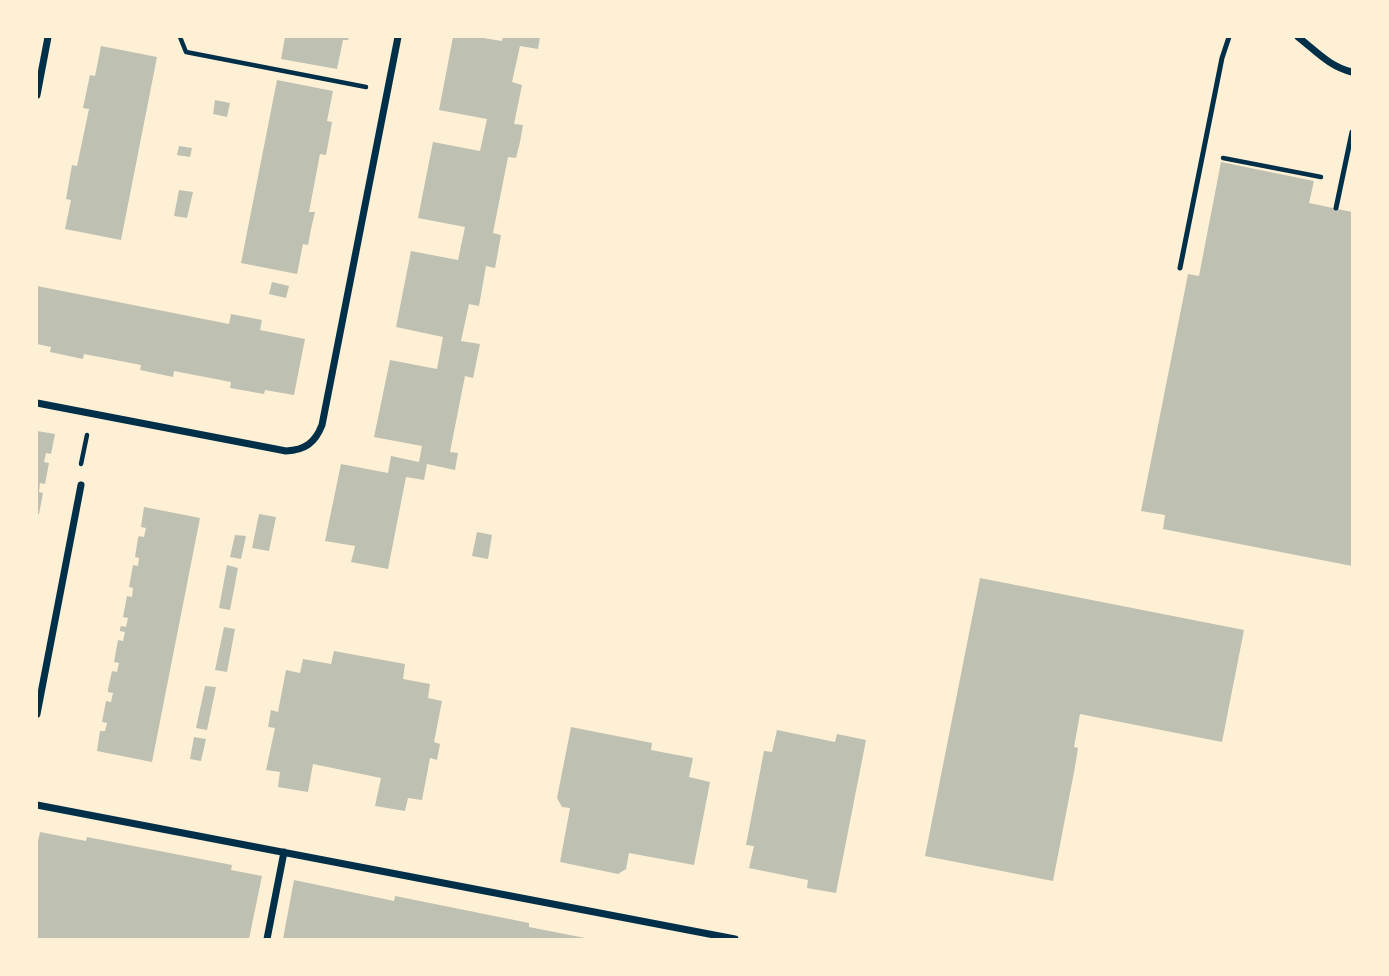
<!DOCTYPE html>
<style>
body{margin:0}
#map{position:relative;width:1389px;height:976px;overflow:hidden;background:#fdf0d5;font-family:"Exo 2",sans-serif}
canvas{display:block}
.frame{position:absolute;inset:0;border:38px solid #fdf0d5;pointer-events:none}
</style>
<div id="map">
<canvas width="1389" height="976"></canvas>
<div class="frame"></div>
</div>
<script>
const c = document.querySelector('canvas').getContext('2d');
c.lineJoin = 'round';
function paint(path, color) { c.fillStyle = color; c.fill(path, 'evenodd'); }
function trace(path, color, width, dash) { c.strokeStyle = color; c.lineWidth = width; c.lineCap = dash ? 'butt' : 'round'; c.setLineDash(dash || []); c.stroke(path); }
paint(new Path2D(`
 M285,37H349L348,40H343L337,69L281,59Z
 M453,37H477L502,41L503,37H540L538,49L520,46L512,82L522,85L514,124L523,125L520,142L516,158L508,157L493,233L501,235L495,268L486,266L479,306L469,304L461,341L480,344L473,378L465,376L450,452L458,453L455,470L427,464L424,480L406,477L388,569L351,562L355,546L325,541L341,464L388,473L391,456L419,462L422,446L374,437L390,360L437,369L443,337L396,327L411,251L458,260L465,227L418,218L433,142L480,151L487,119L439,110Z
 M101,46L157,57L121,240L65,229L71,200L66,199L72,165L77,166L89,109L83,108L90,75L95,76Z
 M277,80L333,91L327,121L332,122L329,139L326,155L320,154L309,212H315L311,229L308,245L303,244L297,274L241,263Z
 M215,100L230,103L227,117L213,114Z
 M179,146L192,148L190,157L177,155Z
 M1221,162L1314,181L1309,203L1352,212V566L1163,529L1165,515L1141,511L1188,274L1199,276Z
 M179,190L193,192L187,218L174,216Z
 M272,282L289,286L286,298L269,294Z
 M37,286L229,324L231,314L262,320L260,330L305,339L294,395L265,390L264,394L230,388L231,382L174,371L173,377L140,370L141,365L84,354L83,359L50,352L51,347L37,344Z
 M37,431L55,434L51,454L46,453L44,462L49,463L45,484L40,483L39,492L43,493L39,514H37Z
 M144,507L200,518L152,762L97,751L100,731H105L107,723L102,722L106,701L111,702L113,693L108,692V689L112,671L117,672L119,663L114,662L118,640L123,641L125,632L120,631V629L121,626L126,627L128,618L123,617L127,596L132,597L133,588L129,587L133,565L138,566L139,558L135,557L138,538L139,536L144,537L146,528L141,527Z
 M259,514L276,517L269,551L252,548Z
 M477,532L492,535L488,559L472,556Z
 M235,535L246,536L241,559L230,557Z
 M227,565L238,568L230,610L219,608Z
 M980,578L1244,630L1222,742L1080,714L1074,747L1078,748L1075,767L1053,881L925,856Z
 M224,627L235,629L227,672L215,670Z
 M334,651L405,664L403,679L430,684L428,698L442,701L434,742L440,744L437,760L430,758L422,800L408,798L405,811L375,806L381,778L313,764L308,792L278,787L280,772L266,770L275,728L268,727L271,710L278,712L286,670L300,673L303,659L331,664Z
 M205,686L216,687L207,730L196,728Z
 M571,727L652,743L651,750L693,758L689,777L710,782L694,865L629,853L626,869L618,874L560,862L570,808L562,807L557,798Z
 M777,730L835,742L837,734L866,740L836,893L807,888L808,880L749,868L754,846L746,845L764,751L772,752Z
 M194,737L206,739L201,761L190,759Z
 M40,832L86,841L87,837L232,865L231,870L262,876L249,939H37V846Z
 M294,880L394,901L395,896L529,923V927L585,938V939H283Z`), '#bec0b2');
trace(new Path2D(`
 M180,37L186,52L366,87
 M1223,158L1321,177
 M81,464L87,435`), '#003049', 4.5);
trace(new Path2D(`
 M1336,208L1352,132
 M1180,268L1222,58L1229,37`), '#003049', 5);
trace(new Path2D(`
 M1298,37C1316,51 1330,67 1352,72
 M37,95L48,37
 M37,403L286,451C305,450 315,443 322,425L398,37
 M37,714L81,485
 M37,805L735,939
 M267,939L284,852`), '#003049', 7);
</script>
